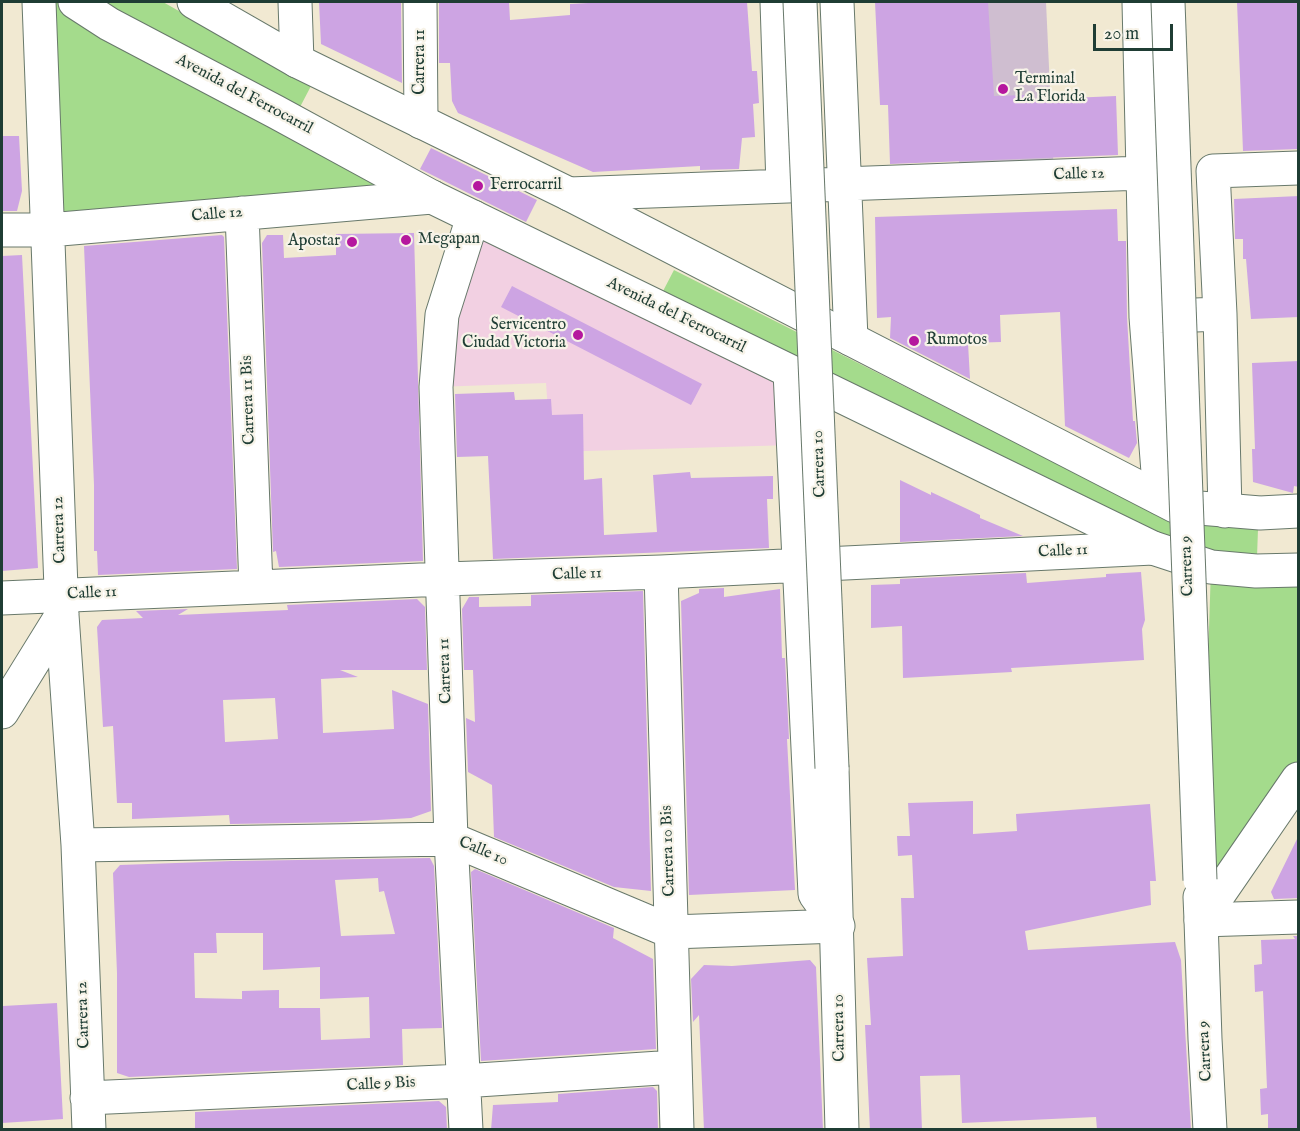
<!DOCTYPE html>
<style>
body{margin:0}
#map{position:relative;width:1300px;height:1131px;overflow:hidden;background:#f1e9d2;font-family:"IM FELL English",serif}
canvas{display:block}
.frame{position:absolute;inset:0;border:3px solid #1f3d34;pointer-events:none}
.scale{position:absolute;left:1093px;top:24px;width:80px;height:27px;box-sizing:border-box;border:3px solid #1f3d34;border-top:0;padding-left:8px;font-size:18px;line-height:21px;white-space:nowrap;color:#1f3d34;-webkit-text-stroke:4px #f7f3e8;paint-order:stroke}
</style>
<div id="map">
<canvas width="1300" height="1131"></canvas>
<div class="frame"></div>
<div class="scale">20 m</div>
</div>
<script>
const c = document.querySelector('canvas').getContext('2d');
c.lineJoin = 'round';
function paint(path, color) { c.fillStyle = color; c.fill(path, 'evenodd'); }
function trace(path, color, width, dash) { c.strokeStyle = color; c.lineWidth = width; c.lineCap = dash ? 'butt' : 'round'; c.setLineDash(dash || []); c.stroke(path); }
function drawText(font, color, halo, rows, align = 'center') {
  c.font = font + ' "IM FELL English",serif'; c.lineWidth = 4.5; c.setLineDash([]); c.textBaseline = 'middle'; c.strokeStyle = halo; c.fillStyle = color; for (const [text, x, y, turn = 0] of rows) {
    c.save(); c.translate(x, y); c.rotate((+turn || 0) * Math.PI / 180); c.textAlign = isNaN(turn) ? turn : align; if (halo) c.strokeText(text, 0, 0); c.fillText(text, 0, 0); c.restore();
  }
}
paint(new Path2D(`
 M473,217L790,372L792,445L551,452L546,383L436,387Z`), '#f2d0e2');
paint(new Path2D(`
 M951,2H1046L1054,176L960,180Z`), '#cfbed0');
paint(new Path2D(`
 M39,2H75L432,197L49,230Z
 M104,2H163L311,86L300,107L119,12Z
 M674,270L1151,511L1258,529L1257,557L1192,550L662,293Z
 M1211,567L1298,570V779L1200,911Z`), '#a4db8c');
paint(new Path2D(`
 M319,2H401L402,83L321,44Z
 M439,2H509L510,20L570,15V4L606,2H747L752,71H757L759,103L753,104L755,137L742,138L739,169L700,170V166L593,172L458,113L452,101L450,63H439Z
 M875,2H988L994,96L1026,95V100L1116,96L1118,155L890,164L888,105H880Z
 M1237,2H1299V149L1243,151Z
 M2,136H19L22,191L17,211H2Z
 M431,148L537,200L526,222L420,169Z
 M1299,196V317L1251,319L1246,259H1243V239H1235L1234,199Z
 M1117,209L1118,241H1126L1127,317L1133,421H1135L1137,443L1129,458L1065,426L1060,312L1000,315L1001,342L968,343L970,379L890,338L891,317L877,318L875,217Z
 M414,233L423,561L279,567L276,551L273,552L262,243L267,235H283L284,258L336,255V234Z
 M222,235L224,237L237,569L98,575L97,551H94V485L84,246Z
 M22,255L38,568L2,571V256Z
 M512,286L702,384L691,405L501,307Z
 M1299,361V487L1294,486L1293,493L1253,482L1252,449H1255L1252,363Z
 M514,392L515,400L551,399L552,415L583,414L584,480L602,478L604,535L657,532L653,475L690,472L691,478L773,476V499H767L769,548L493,559L488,456L457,457L455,394Z
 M900,480L931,495V492L980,515V518L1023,536L900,542Z
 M1141,572L1145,620L1142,629L1144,660L1011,668L1012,672L903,678L902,626L871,628V585L900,584V579L1026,573L1027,583L1106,577V574Z
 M724,588V597L780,589L782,658H785L789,739H787L795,890L689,895L681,601L699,593V589Z
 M643,591L651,891L614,887L494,837L492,785L468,772L466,718L475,722L473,670H464L462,609L469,597H479V607L531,606V595Z
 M417,599L425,607L427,670H340L358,677L321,679L323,733L394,729L392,690L428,704L431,811L411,818L345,822L230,824L229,815L132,819V803H117L113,726L103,727L97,627L102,620L143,618L136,611L188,609L178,615L288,610L287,605ZM275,698L278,739L225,742L223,700Z
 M973,801V834L1017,831L1016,814L1150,804L1156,881H1150L1151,905L1025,931L1028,950L1175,942L1181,960L1191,1130H1097L1096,1117L962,1123L960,1075L920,1076L922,1130H870L865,1025H871L867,958L903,956L901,898H914L912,855L898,856L897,836H910L908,803Z
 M1299,835V898L1274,899L1271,892Z
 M430,858L434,866L442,1028L402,1029L403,1065L129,1077L117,1073V973L113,873L120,865L232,861ZM378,878L379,892L384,891L395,934L341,936L335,880ZM216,933H263V970L320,967V999L369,997L370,1038L321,1040L320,1008H279V990L242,991V999L195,998L194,953H217Z
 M475,869L614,928L613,938L653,959L656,1049L481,1061L471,872Z
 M1293,936H1299V1130H1268V1114L1261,1115L1260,1089L1267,1088L1263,991L1255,992L1254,965L1262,964L1261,940L1295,939Z
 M810,960L816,967L823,1130H704L699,1015L693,1022L691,979L704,965L732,966Z
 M57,1003L63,1119L2,1123L3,1006Z
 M653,1087L657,1091L658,1130H491L493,1105L558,1102V1094Z
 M439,1101L446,1107L447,1130H195V1112Z`), '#cda4e3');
const minor = new Path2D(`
 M39,2L62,615L78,845L89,1130
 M295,2L297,61
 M420,2L421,122
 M777,2L783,186
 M837,2L851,339
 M1139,2L1143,173
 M569,194L1143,173L1146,317L1220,314L1213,171L1298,168
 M242,213L256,587
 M2,230H49L432,197
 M1220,314L1225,511
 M1146,317L1160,498
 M790,372L815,894L838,926
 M661,572L677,1130
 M2,598L444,579L661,572L1153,548
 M2,712L62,615
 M78,845L451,839L672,932L838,926
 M1200,897L1201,920L1298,917
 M87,1098L463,1081L675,1067
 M466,1130L451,839L436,387L442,315L473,217`);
const major = new Path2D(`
 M75,2L109,24L276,112L432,197L1153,548L1211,567L1256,571L1298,570
 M194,2L297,61L569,194L1175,506L1260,513L1298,511
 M832,768L842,1130
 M1210,1130L1205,1039L1201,920L1298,779`);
trace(minor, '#68796b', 35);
trace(major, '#68796b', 35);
trace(minor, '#fff', 33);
trace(major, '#fff', 33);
const minorBridge = new Path2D(`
 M1168,2L1200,880`);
const majorBridge = new Path2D(`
 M800,2L832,768`);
trace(minorBridge, '#68796b', 35, []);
trace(majorBridge, '#68796b', 35, []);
trace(minorBridge, '#fff', 33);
trace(majorBridge, '#fff', 33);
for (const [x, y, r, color] of [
 [1003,89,6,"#b5179e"],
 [478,186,6,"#b5179e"],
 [406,240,6,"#b5179e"],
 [352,242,6,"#b5179e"],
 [578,335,6,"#b5179e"],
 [914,341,6,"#b5179e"]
]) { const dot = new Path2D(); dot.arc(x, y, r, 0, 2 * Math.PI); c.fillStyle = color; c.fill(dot); trace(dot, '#f7f3e8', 2); }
drawText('16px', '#1f3d34', '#f7f3e8', [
 ["Carrera 11",421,62,-90],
 ["Avenida del Ferrocarril",244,95,28],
 ["Calle 12",1079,175,-2],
 ["Calle 12",217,215,-5],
 ["Avenida del Ferrocarril",676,316,26],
 ["Carrera 11 Bis",249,400,-92],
 ["Carrera 10",820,464,-92],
 ["Carrera 12",60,530,-92],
 ["Calle 11",1063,552,-3],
 ["Carrera 9",1188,566,-92],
 ["Calle 11",577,575,-2],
 ["Calle 11",92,594,-3],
 ["Carrera 11",446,671,-92],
 ["Carrera 10 Bis",669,851,-92],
 ["Calle 10",483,852,23],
 ["Carrera 12",84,1015,-92],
 ["Carrera 10",840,1028,-91],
 ["Carrera 9",1206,1051,-93],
 ["Calle 9 Bis",381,1085,-3]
]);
drawText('16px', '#1f3d34', '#f7f3e8', [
 ["Terminal",1015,80],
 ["La Florida",1015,98],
 ["Ferrocarril",490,186],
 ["Megapan",418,240],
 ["Apostar",340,242,"right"],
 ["Servicentro",566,326,"right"],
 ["Ciudad Victoria",566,344,"right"],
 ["Rumotos",926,341]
], 'left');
</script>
